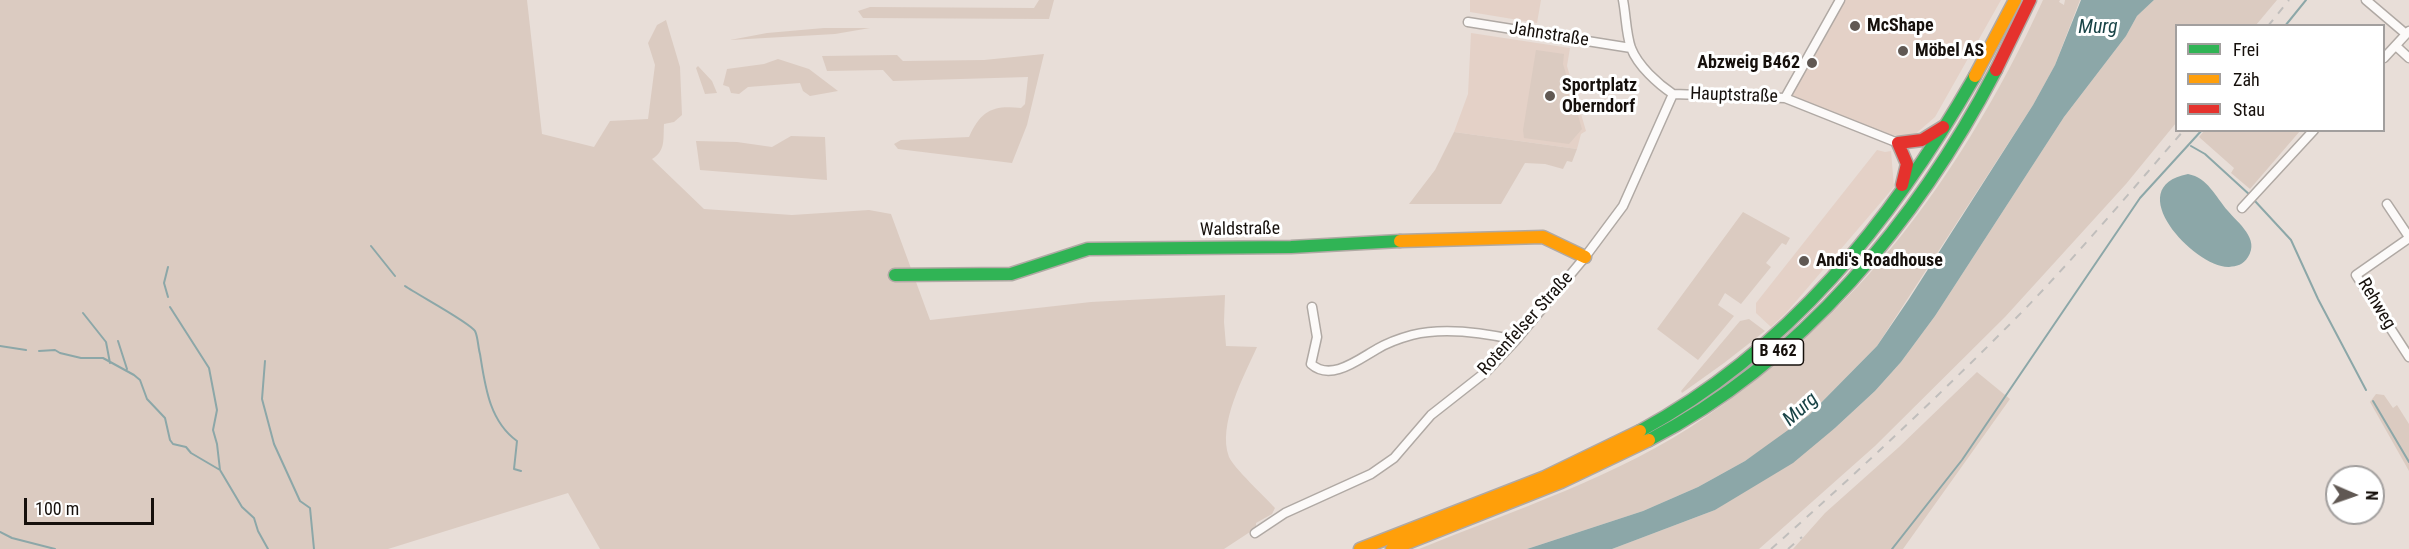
<!DOCTYPE html>
<meta charset="utf-8">
<style>
body{margin:0}
#map{position:relative;width:2409px;height:549px;overflow:hidden;background:#e8ded8;font-family:"Roboto Condensed",sans-serif}
canvas{display:block}
.legend{position:absolute;left:2175px;top:24px;width:210px;height:108px;box-sizing:border-box;background:#fff;border:2px solid #a29f9e;margin:0;padding:8px 10px;list-style:none;font-size:18px;color:#16100c}
.legend li{display:flex;align-items:center;gap:12px;height:30px}
.legend b{width:30px;border:2px solid #a29f9e}
.north{position:absolute;left:2325px;top:465px;width:60px;height:60px;box-sizing:border-box;background:#fff;border:2px solid #a29f9e;border-radius:50%;rotate:92deg;font-size:16px;font-weight:700;line-height:24px;text-align:center;color:#16100c}
.north::after{content:'';display:block;margin:auto;width:21px;height:27px;background:#605853;clip-path:polygon(50% 0,100% 100%,50% 72%,0 100%)}
.scale{position:absolute;left:24px;top:498px;width:130px;height:27px;box-sizing:border-box;border:3px solid #16100c;border-top:0;padding-left:8px;font-size:18px;line-height:21px;white-space:nowrap;color:#16100c;-webkit-text-stroke:4px #fff;paint-order:stroke}
</style>
<div id="map">
<canvas width="2409" height="549"></canvas>
<ul class="legend">
<li><b style="height:8px;background:#30b455"></b>Frei</li>
<li><b style="height:8px;background:#ff9f0a"></b>Zäh</li>
<li><b style="height:8px;background:#e5322d"></b>Stau</li>
</ul>
<div class="north">N</div>
<div class="scale">100 m</div>
</div>
<script>
const c = document.querySelector('canvas').getContext('2d');
c.lineJoin = 'round';
function paint(path, color) { c.fillStyle = color; c.fill(path, 'evenodd'); }
function trace(path, color, width, dash) { c.strokeStyle = color; c.lineWidth = width; c.lineCap = dash ? 'butt' : 'round'; c.setLineDash(dash || []); c.stroke(path); }
function drawText(font, color, halo, rows, align = 'center') {
  c.font = font + ' "Roboto Condensed",sans-serif'; c.lineWidth = 6; c.setLineDash([]); c.textBaseline = 'middle'; c.strokeStyle = halo; c.fillStyle = color; for (const [text, x, y, turn = 0] of rows) {
    c.save(); c.translate(x, y); c.rotate((+turn || 0) * Math.PI / 180); c.textAlign = isNaN(turn) ? turn : align; if (halo) c.strokeText(text, 0, 0); c.fillText(text, 0, 0); c.restore();
  }
}
paint(new Path2D(`
 M1470,0H1541L1537,23L1470,12Z
 M1834,0H2001L1935,117L1912,137L1872,133L1784,93Z
 M1471,33L1570,48L1567,66L1586,131L1581,134L1577,149L1454,132L1468,94Z
 M1877,150L1885,152L1891,151L1894,187L1786,313L1771,327L1756,313V303Z`), '#e4d1c7');
paint(new Path2D(`
 M0,0H527L542,134L594,147L610,121L648,119L655,65L648,43L657,25L666,20L680,67L682,115L674,122L664,124C663,139 666,151 652,159L704,209L792,215L869,210L891,214L930,320L1091,302L1225,295L1224,322L1226,346L1257,347C1244,376 1217,425 1229,457C1233,467 1265,497 1275,508L1272,514L1256,523V528L1224,549H600L568,493L388,549H0Z
 M1039,0H1054L1049,19L863,18L858,11L870,7L1034,8Z
 M2043,0H2060L2059,2L2064,5L2065,0H2080L2055,65L2033,105L1877,346L1809,415L1778,439L1745,461L1698,487L1643,511L1527,549H1419C1512,511 1622,475 1704,418C1767,375 1827,322 1877,265C1944,188 2001,92 2043,0Z
 M2154,0H2277L2256,25L2176,26V123L2126,184L2005,317L1875,446L1759,549H1612L1715,510L1835,428L1875,391L1901,362L1935,316L2064,117L2126,36L2137,16Z
 M824,28H870L835,34L730,40L767,33Z
 M1536,50L1564,54L1563,64L1582,129L1569,144L1524,138L1523,130Z
 M1044,54L1027,125L1012,163L898,149L894,144L901,140L969,137C981,111 992,105 1021,108L1025,104L1028,77L893,81L883,70L827,71L822,56L897,55L903,61L984,60Z
 M778,59L809,69L838,91L810,96L803,91L800,83L748,87L739,94L731,93L729,87L723,85L727,69L764,64Z
 M698,66L712,81L717,93L705,94L696,68Z
 M2204,131V130L2300,131L2250,189L2231,173L2234,168L2199,137Z
 M1454,132L1577,149L1572,162L1567,161L1563,169L1545,164L1525,163L1501,204H1409L1435,170Z
 M791,136L825,137L827,180L700,170L696,141L737,142L772,147Z
 M1743,212L1790,238L1786,245L1782,243L1766,263L1771,267L1741,304L1725,293L1718,305L1734,316L1698,360L1657,329Z
 M1749,319L1765,331L1724,363L1682,393L1681,391L1740,321Z
 M1977,372L2010,399L1903,549H1793L1825,513L1899,447Z
 M2376,394L2384,395L2393,408L2397,405L2409,424V471L2370,402Z`), '#dbcbc1');
paint(new Path2D(`
 M2081,0H2154L2137,16L2126,36L2064,117L1935,316L1901,362L1875,391L1835,428L1793,463L1715,510L1612,549H1527L1643,511L1698,487L1745,461L1809,415L1877,346L1909,299L2033,105L2055,65Z
 M2188,174C2208,178 2215,196 2228,211C2238,223 2260,239 2248,257C2243,265 2237,266 2229,267C2195,268 2119,187 2188,174Z`), '#8ca7a8');
trace(new Path2D(`
 M2285,26L2306,0
 M2191,146L2205,154L2251,196
 M2254,200L2291,240L2318,299L2366,390
 M371,246L395,276
 M168,267L164,283L168,297
 M405,286C418,295 469,322 475,331C478,337 478,347 480,354C485,385 489,421 517,441L514,469L521,471
 M170,307L209,368L217,410L213,430L217,444L220,470
 M83,313L106,342L110,363
 M118,341L127,369
 M0,346L26,350
 M39,351L55,350L60,353L81,358H103L134,375L140,380L147,399L165,418L170,440L173,444L186,447L191,453L220,470L242,507L254,518L258,531L268,549
 M265,361L262,399L274,444L300,501L310,508L314,549
 M2373,401L2409,462
 M0,532L12,538L55,549
 M1892,549L1962,460L2140,198L2202,130`), '#8ca7a8', 2);
const street = new Path2D(`
 M1623,0C1626,15 1626,34 1631,48C1638,66 1658,84 1673,94L1785,98L1898,143
 M2366,0L2406,34
 M1468,22L1631,48
 M2396,46L2409,58
 M2384,58L2409,31
 M1785,98L1840,0
 M2387,204L2409,237
 M2242,208L2314,130
 M2409,238L2356,275L2409,357
 M1312,307L1317,337L1311,364C1331,382 1359,359 1377,349C1387,343 1401,338 1412,335C1444,327 1485,333 1516,340
 M1255,533L1285,513L1371,474L1394,458L1431,415L1487,371L1516,340L1585,257L1623,206L1673,94`);
const fast = new Path2D(`
 M895,275L1011,274L1088,249L1291,247L1400,241
 M1640,431C1789,350 1892,221 1975,76
 M1649,440C1802,361 1918,220 1996,70`);
const slow = new Path2D(`
 M1975,76L2015,0
 M1400,241L1543,237L1585,257
 M1360,549L1545,477L1640,431
 M1392,549L1561,482L1649,440`);
const jam = new Path2D(`
 M1996,70L2030,0
 M1902,185L1907,164L1898,143L1922,140L1943,127`);
trace(street, '#b0a9a4', 11);
trace(fast, '#b0a9a4', 15);
trace(slow, '#b0a9a4', 15);
trace(jam, '#b0a9a4', 15);
trace(street, '#fcfaf9', 8);
trace(fast, '#30b455', 12);
trace(slow, '#ff9f0a', 12);
trace(jam, '#e5322d', 12);
trace(new Path2D(`
 M2268,26L2289,0
 M1771,549C1857,473 1942,393 2023,311C2079,253 2131,191 2184,130
 M1788,549L1802,537`), '#c0bebc', 2, [8, 8]);
for (const [x, y, r, color] of [
 [1855,26,6,"#605853"],
 [1903,51,6,"#605853"],
 [1812,63,6,"#605853"],
 [1550,96,6,"#605853"],
 [1804,261,6,"#605853"]
]) { const dot = new Path2D(); dot.arc(x, y, r, 0, 2 * Math.PI); c.fillStyle = color; c.fill(dot); trace(dot, '#fff', 2); }
for (const [x, y, w] of [
 [1778,352,51]
]) { const box = new Path2D(); box.roundRect(x - w / 2, y - 13, w, 26, 4.5); c.fillStyle = '#fff'; c.fill(box); trace(box, '#16100c', 1.5); }
drawText('bold 16px', '#16100c', null, [
 ["B 462",1778,352]
]);
drawText('bold 18px', '#16100c', '#fff', [
 ["McShape",1867,26],
 ["Möbel AS",1915,51],
 ["Abzweig B462",1800,63,"right"],
 ["Sportplatz",1562,86],
 ["Oberndorf",1562,107],
 ["Andi's Roadhouse",1816,261]
], 'left');
drawText('18px', '#16100c', '#fff', [
 ["Jahnstraße",1549,35,9],
 ["Hauptstraße",1734,96,2],
 ["Waldstraße",1240,230,-1],
 ["Rehweg",2376,304,59],
 ["Rotenfelser Straße",1526,324,-48]
]);
drawText('italic 20px', '#184346', '#fff', [
 ["Murg",2098,28],
 ["Murg",1801,410,-42]
]);
</script>
